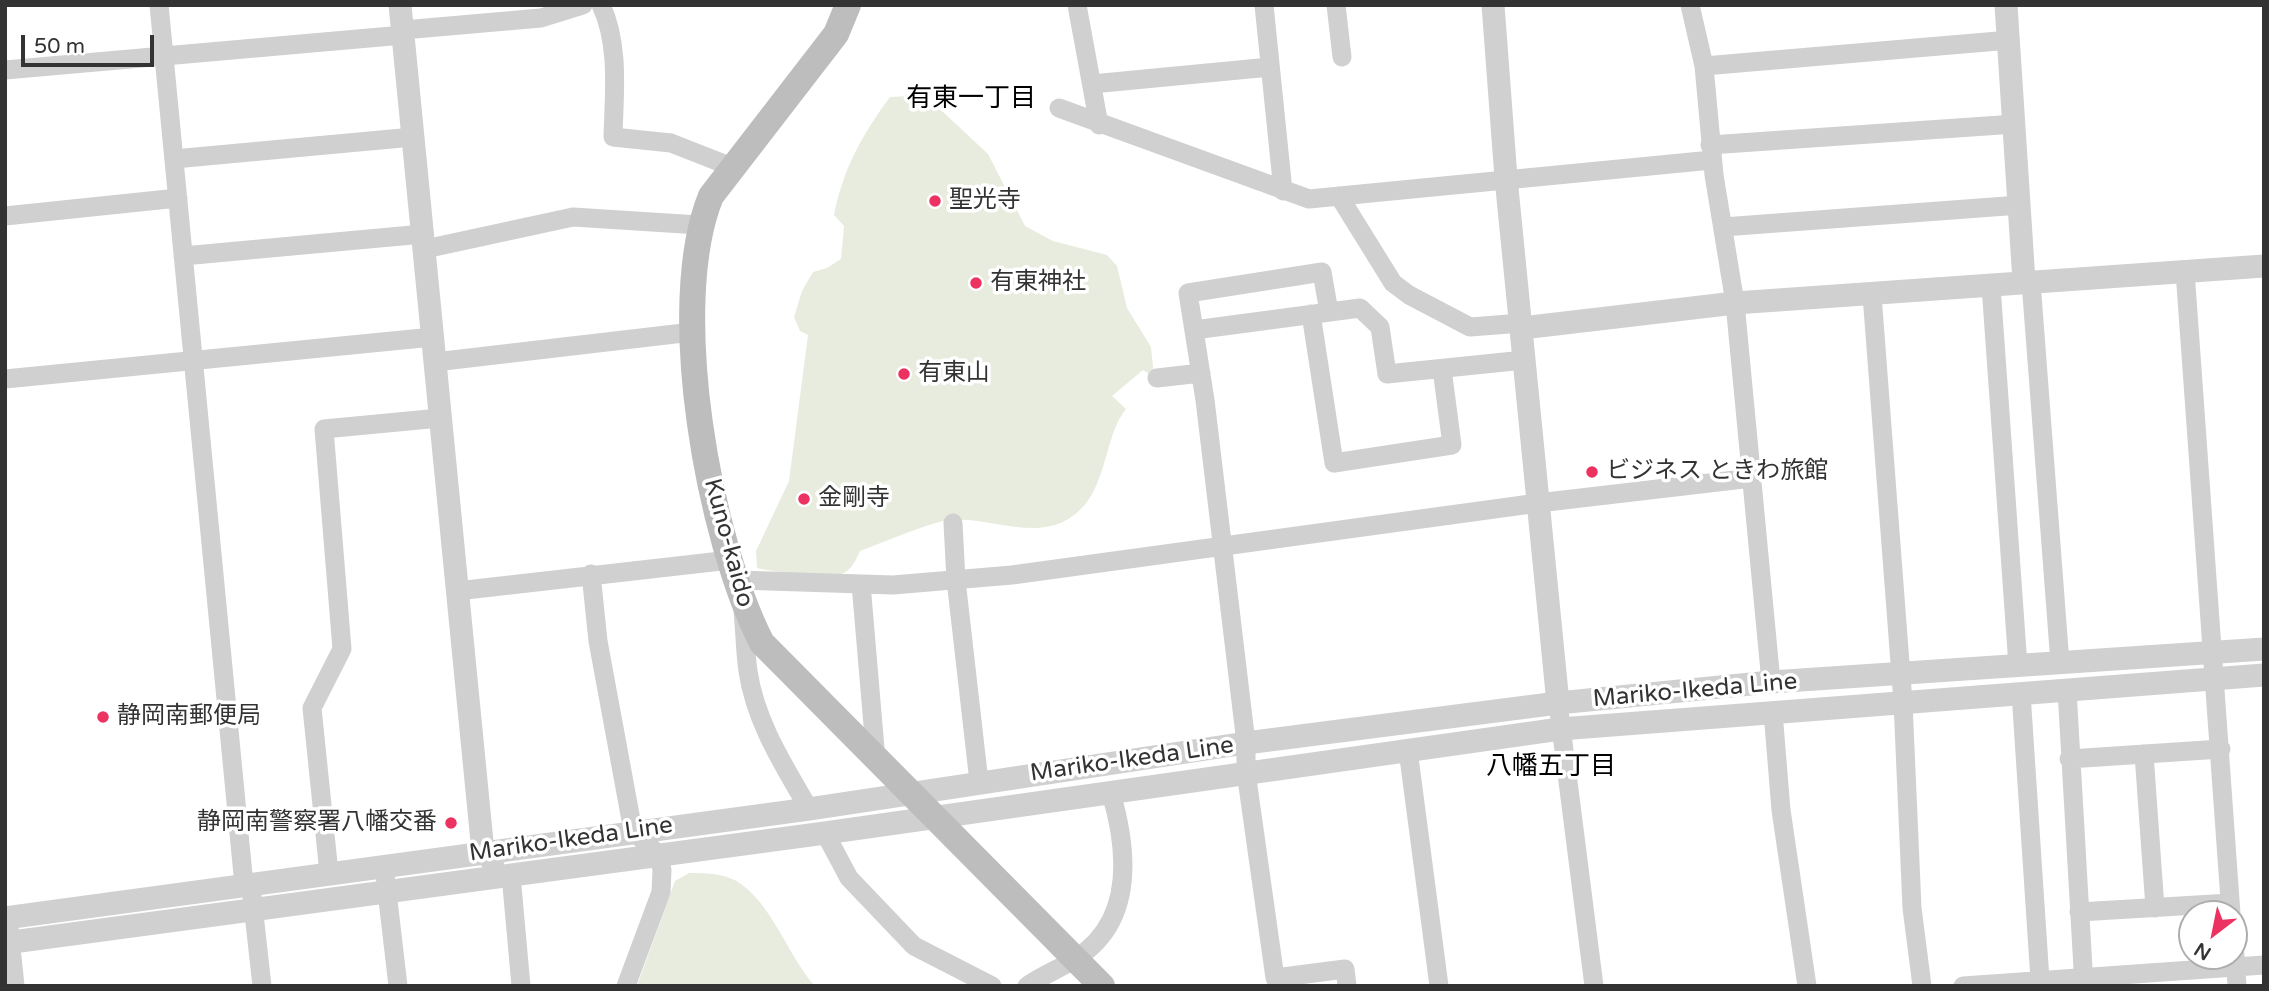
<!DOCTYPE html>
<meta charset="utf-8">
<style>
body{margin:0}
#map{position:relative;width:2269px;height:991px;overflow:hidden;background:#fff;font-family:"Varela Round",sans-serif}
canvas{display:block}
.frame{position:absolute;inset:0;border:7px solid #333;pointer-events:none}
.north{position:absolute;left:2178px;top:900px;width:70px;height:70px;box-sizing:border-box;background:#fff;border:2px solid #adadad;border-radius:50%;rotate:212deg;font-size:19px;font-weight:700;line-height:28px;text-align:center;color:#333}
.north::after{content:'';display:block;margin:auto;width:24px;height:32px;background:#ec3261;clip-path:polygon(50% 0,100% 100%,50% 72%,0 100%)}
.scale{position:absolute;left:21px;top:35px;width:133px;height:32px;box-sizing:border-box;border:4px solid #333;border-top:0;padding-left:9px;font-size:21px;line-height:24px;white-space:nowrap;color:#333;-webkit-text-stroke:5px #fff;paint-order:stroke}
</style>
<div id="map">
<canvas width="2269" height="991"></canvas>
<div class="frame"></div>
<div class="north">N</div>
<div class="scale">50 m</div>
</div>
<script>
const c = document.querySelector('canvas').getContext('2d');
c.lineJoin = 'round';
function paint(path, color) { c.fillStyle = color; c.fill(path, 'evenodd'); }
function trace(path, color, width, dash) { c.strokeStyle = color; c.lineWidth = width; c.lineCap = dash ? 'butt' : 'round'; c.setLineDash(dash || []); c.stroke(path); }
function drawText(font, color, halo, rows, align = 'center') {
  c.font = font + ' "Varela Round","Noto Sans JP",sans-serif'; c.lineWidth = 7; c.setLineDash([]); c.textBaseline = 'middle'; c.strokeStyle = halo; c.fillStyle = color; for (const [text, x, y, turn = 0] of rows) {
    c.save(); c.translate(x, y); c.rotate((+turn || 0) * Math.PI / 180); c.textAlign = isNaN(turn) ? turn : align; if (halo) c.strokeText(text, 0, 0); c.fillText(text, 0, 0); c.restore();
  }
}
paint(new Path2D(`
 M910,96L942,111L988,154L1025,226L1053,241L1107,255L1117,266L1127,308L1151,347L1154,377L1143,370L1112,396L1126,409C1107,432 1107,475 1087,502C1049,550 998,516 951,520C932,521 882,543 860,551C856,559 853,568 844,573C832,579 772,572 757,568L756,551L789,481L808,335L800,331L794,317L802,291L813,272L827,268L841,259L844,226L834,215C843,169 862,135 890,97Z
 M689,873C706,873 726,873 741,884C774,908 788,956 815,986H637L675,881Z`), '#e8ecde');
trace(new Path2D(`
 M159,5L244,885
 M601,5C620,45 614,95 613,137L671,143L732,167
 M1077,5L1099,125
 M1264,5L1283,191
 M1336,5L1342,57
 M1690,5L1704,66L1714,175L1735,303L1771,682
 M403,30L541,18L583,5
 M1704,66L2010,40
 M5,70L403,35
 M1092,84L1270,67
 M1059,108L1309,199L1712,160
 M1710,145L2015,124
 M174,159L413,137
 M1339,196L1393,283L1409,295L1470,327L1522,323
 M5,216L178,198
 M1723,227L2020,205
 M425,249L573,217L699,225
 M183,256L423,234
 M2185,271L2231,914
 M2031,282L2060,663
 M1991,286L2018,666
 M1872,295L1903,702L1912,908L1922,986
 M1329,312L1322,272L1188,293L1205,400L1246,743V772L1275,978L1345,969L1347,986
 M1311,314L1334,463L1452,445L1442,369
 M1194,330L1360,308L1380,327L1387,374L1524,360
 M435,362L692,332
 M1157,378L1201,373
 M5,379L433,337
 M953,523L956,580L979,782
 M591,574L598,641L633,831L659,855L662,870L661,892L626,986
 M738,580L893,585L1012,575L1538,503L1752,478
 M861,584L876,760
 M457,591L730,560
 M743,611C745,630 745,651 748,671C755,721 784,766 809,809
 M2067,690L2084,986
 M2021,693L2040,980
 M1558,703L1594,986
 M1773,712L1781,810L1807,986
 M1408,750L1439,986
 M2144,754L2155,908
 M2069,759L2221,749
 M825,833L849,878L914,946L992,986
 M384,866L398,986
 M329,873L312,708L342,649L324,429L440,418
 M511,875L521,986
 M252,896L262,986
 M2079,912L2230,903
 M2234,942L2237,986
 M1027,986C1043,975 1059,969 1075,959C1135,922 1128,851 1111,793
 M1963,986L2264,965`), '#d0d0d0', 19);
trace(new Path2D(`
 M400,5L483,852L493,861
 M1493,5L1506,178L1558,703
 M2006,5L2024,281
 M1522,328L1735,303L2264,266
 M5,918L809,809L1246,743L1558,703L1771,682L2264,649
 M7,928L13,986
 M5,943L825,833L1560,729L2264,675`), '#d0d0d0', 23);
trace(new Path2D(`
 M848,5L836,34L711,196C666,306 709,540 762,643L1102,986`), '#bdbdbd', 26);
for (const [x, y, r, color] of [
 [935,201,7,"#ec3261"],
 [976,283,7,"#ec3261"],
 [904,374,7,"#ec3261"],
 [1592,472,7,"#ec3261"],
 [804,499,7,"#ec3261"],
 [103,717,7,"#ec3261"],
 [451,823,7,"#ec3261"]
]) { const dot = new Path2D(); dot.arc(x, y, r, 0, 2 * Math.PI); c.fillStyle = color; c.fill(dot); trace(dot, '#fff', 2.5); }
drawText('24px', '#333', '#fff', [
 ["聖光寺",949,201],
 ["有東神社",990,283],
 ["有東山",918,374],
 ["ビジネス ときわ旅館",1606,472],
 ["金剛寺",818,499],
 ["静岡南郵便局",117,717],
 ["静岡南警察署八幡交番",437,823,"right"]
], 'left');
drawText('24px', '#333', '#fff', [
 ["Kuno-kaido",728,543,75],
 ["Mariko-Ikeda Line",1695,691,-5],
 ["Mariko-Ikeda Line",1132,760,-8],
 ["Mariko-Ikeda Line",571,840,-8]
]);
drawText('26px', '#000', '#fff', [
 ["有東一丁目",971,99],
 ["八幡五丁目",1551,767]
]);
</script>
